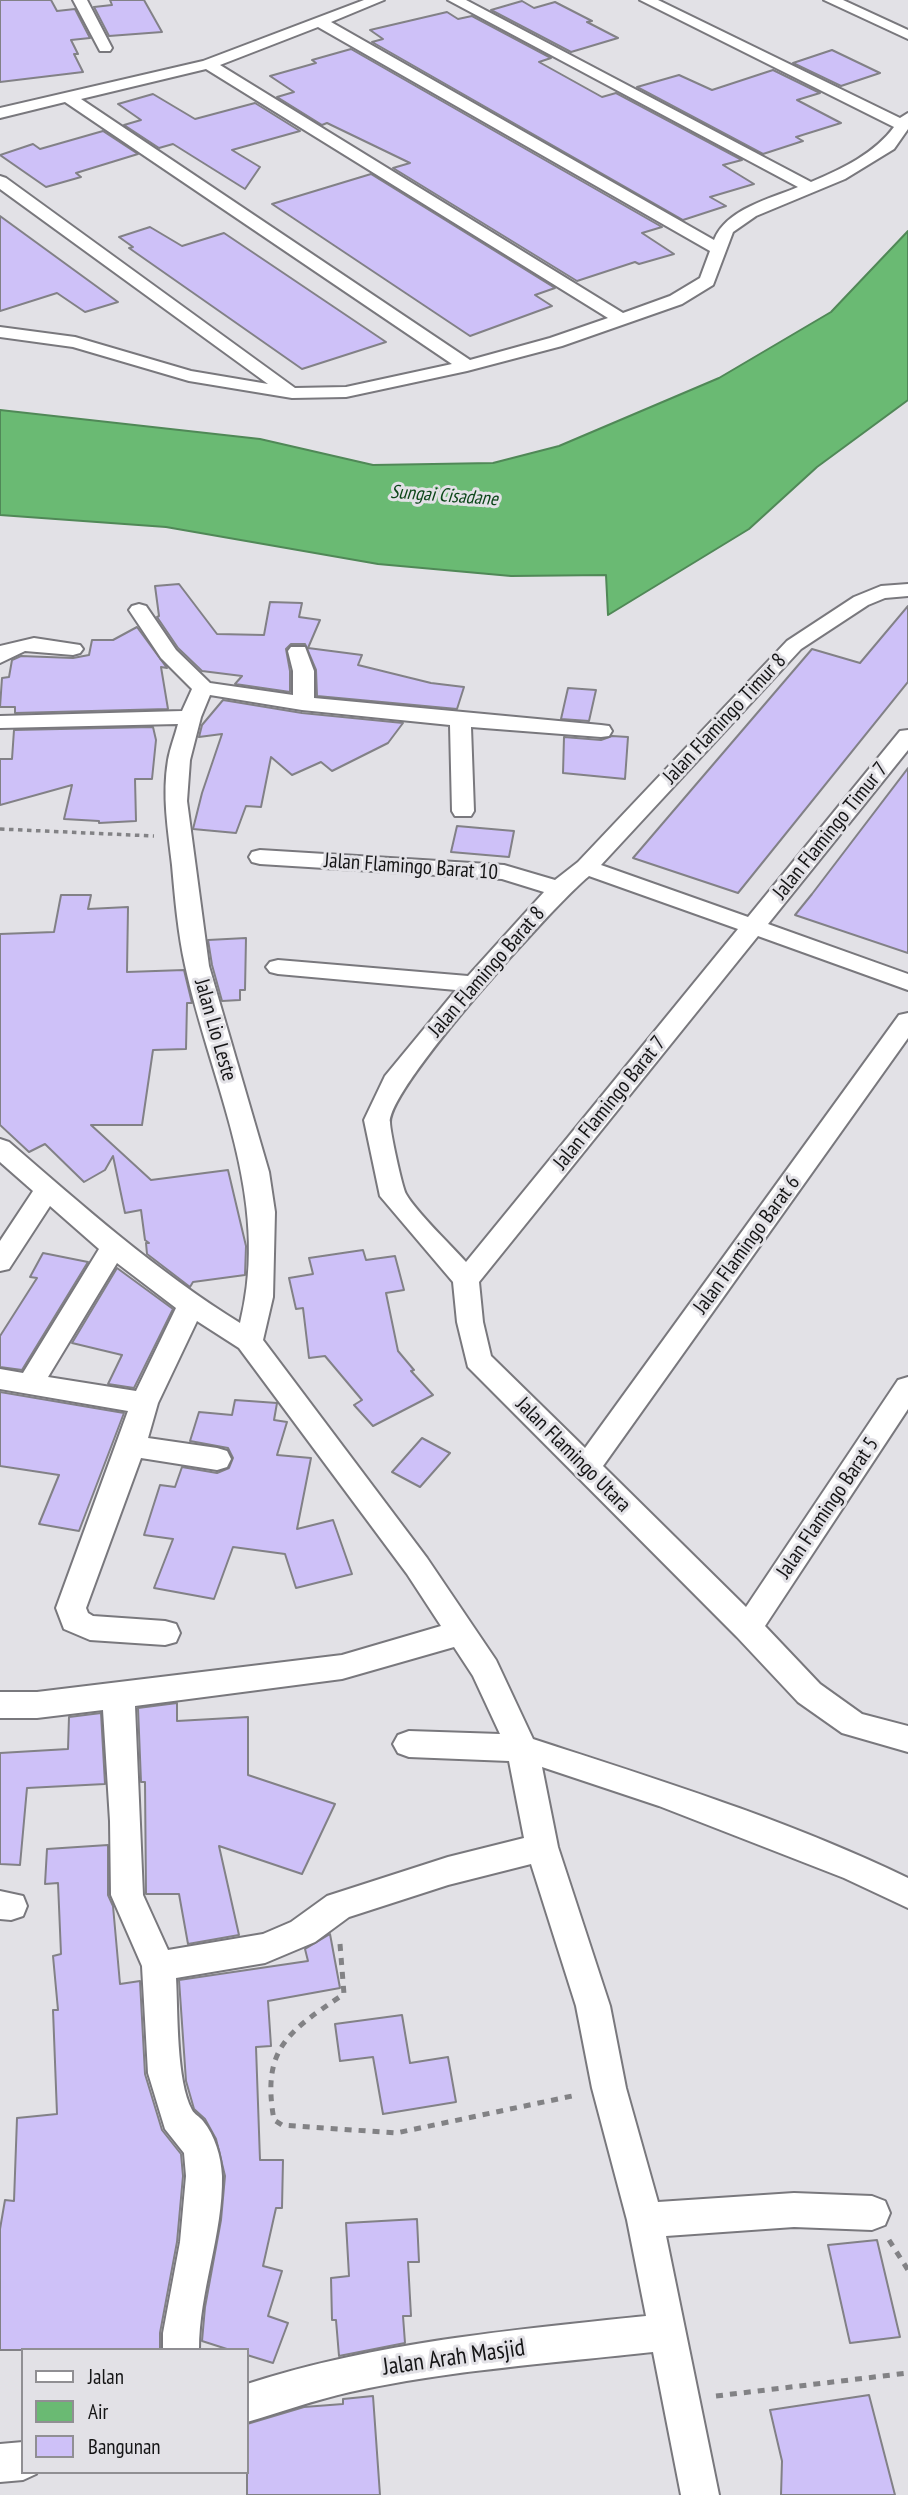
<!DOCTYPE html>
<style>
body{margin:0}
#map{position:relative;width:908px;height:2495px;overflow:hidden;background:#e2e1e6;font-family:"PT Sans Narrow",sans-serif}
canvas{display:block}
.legend{position:absolute;left:21px;top:2348px;width:228px;height:126px;box-sizing:border-box;background:#e2e1e6;border:2px solid #908f93;margin:0;padding:9px 12px;list-style:none;font-size:21px;color:#151516}
.legend li{display:flex;align-items:center;gap:14px;height:35px}
.legend b{width:35px;border:2px solid #908f93}
</style>
<div id="map">
<canvas width="908" height="2495"></canvas>
<ul class="legend">
<li><b style="height:9px;background:#fff"></b>Jalan</li>
<li><b style="height:19px;background:#6aba73"></b>Air</li>
<li><b style="height:19px;background:#cec1f8"></b>Bangunan</li>
</ul>
</div>
<script>
const c = document.querySelector('canvas').getContext('2d');
c.lineJoin = 'round';
function paint(path, color) { c.fillStyle = color; c.fill(path, 'evenodd'); }
function trace(path, color, width, dash) { c.strokeStyle = color; c.lineWidth = width; c.lineCap = dash ? 'butt' : 'round'; c.setLineDash(dash || []); c.stroke(path); }
function drawText(font, color, halo, rows, align = 'center') {
  c.font = font + ' "PT Sans Narrow",sans-serif'; c.lineWidth = 6; c.setLineDash([]); c.textBaseline = 'middle'; c.strokeStyle = halo; c.fillStyle = color; for (const [text, x, y, turn = 0] of rows) {
    c.save(); c.translate(x, y); c.rotate((+turn || 0) * Math.PI / 180); c.textAlign = isNaN(turn) ? turn : align; if (halo) c.strokeText(text, 0, 0); c.fillText(text, 0, 0); c.restore();
  }
}
const water = new Path2D(`
 M908,231V400L817,467L749,529L608,615L606,575L511,576L378,564L166,527L0,515V410L260,439L373,465L493,463L559,446L719,378L831,312Z`);
paint(water, '#6aba73');
trace(water, '#508857', 2);
const building = new Path2D(`
 M0,0H51L57,11L75,9L90,38L71,40L78,54H74L83,72L0,82Z
 M110,0H144L162,32L109,36L94,7L112,5Z
 M522,1L534,8L555,2L592,21L587,22L618,38L571,52L491,10Z
 M447,12L458,19L472,16L551,58L539,62L602,97L616,93L742,160L723,165L754,184L710,197L726,206L683,220L372,42L383,39L370,30Z
 M351,49L662,227L642,233L674,254L639,264L635,262L577,281L393,168L410,163L327,123L322,125L277,97L294,92L270,76L316,63L312,60Z
 M832,50L880,73L841,86L793,63Z
 M773,70L820,93L797,100L841,123L796,137L803,141L763,154L637,87L679,75L712,90Z
 M153,94L195,119L255,103L300,131L232,150L260,167L245,189L173,144L159,148L124,125L141,120L118,104Z
 M103,131L138,154L76,173L81,177L46,187L0,155L33,144L40,149Z
 M371,174L555,288L535,295L552,306L470,336L272,204Z
 M0,216L118,302L85,312L57,293L0,311Z
 M150,227L182,246L224,233L386,342L302,369L129,248L133,247L119,237Z
 M179,584L217,634L264,635L270,602L302,603L299,617L320,620L308,648L362,655L358,665L431,683L464,687L457,709L317,696L316,670L305,644H291L286,649L290,671V692L235,684L242,676L202,671L178,648L157,617L159,616L155,586Z
 M908,606V682L738,893L633,858L812,649L860,663Z
 M137,627L167,668L161,667L168,709L15,713V707H0L2,678L9,677L12,660L21,656L73,658L89,655L92,640H113Z
 M568,688L596,690L589,721L561,719Z
 M223,700L302,713L403,723L388,743L332,771L321,762L292,775L271,757L261,807L246,806L236,833L193,829L202,793L222,734L199,737L202,725Z
 M153,727L156,740L152,779H135L136,821L99,823V821L64,819L72,785L0,805V759H12L14,730Z
 M612,736L628,737L625,779L563,773L564,737L601,740Z
 M908,768V953L795,915L812,894Z
 M457,826L514,831L509,857L451,852Z
 M61,895H91L88,909L128,907L127,972L184,970L192,1003H187L186,1049L153,1050L142,1125H91L151,1180L228,1170L246,1246L245,1275L193,1282L190,1287L147,1254L146,1243H149L145,1240L141,1210L125,1213L113,1156L105,1170L84,1182L45,1144L29,1152L0,1125V934L54,932Z
 M246,938L245,990H240V1000L222,1001L212,965L208,940Z
 M363,1250L366,1260L395,1256L404,1290L386,1293L398,1351L414,1370L411,1371L433,1395L373,1426L354,1405L362,1400L325,1356L309,1358L303,1308L296,1309L289,1278L313,1274L309,1258Z
 M43,1253L88,1262L22,1370L0,1367V1336L37,1278L30,1277Z
 M117,1268L173,1309L134,1388L108,1384L122,1355L72,1343Z
 M0,1392L124,1413L79,1531L39,1524L59,1475L0,1466Z
 M235,1400L277,1403L274,1420L287,1422L277,1455L311,1458L297,1529L333,1520L352,1574L296,1588L285,1554L233,1547L214,1599L154,1588L173,1539L144,1535L160,1485L175,1487L182,1467L217,1473L229,1468L233,1458L228,1448L190,1441L199,1412L232,1415Z
 M422,1438L450,1453L420,1487L392,1472Z
 M177,1703V1721L248,1717V1775L335,1804L302,1874L219,1846L239,1935L188,1944L179,1894H146L145,1782H141L138,1708Z
 M101,1713L105,1784L27,1788L20,1865L0,1864V1753L68,1749L69,1717Z
 M108,1845V1895L113,1906L120,1984L140,1981L145,2074L162,2130L181,2154L183,2176L177,2242L160,2333V2350H0V2229L5,2200L14,2201L17,2118L57,2114L53,2010H58L53,1956L61,1954L58,1883L45,1884L47,1849Z
 M330,1934L340,1988L268,2001L271,2046L256,2047L260,2160H283L282,2208H276L263,2266L282,2271L268,2316L288,2323L273,2363L247,2355V2350H230L202,2341L205,2307L221,2220L225,2176L216,2139L205,2119L194,2109L186,2081L179,1980L308,1961L305,1949Z
 M402,2015L410,2063L448,2057L456,2102L383,2114L373,2057L340,2061L335,2024Z
 M417,2219L419,2262H408L411,2316H403L405,2343L339,2356L336,2320H332L331,2278L349,2276L346,2223Z
 M877,2240L900,2337L850,2343L828,2245Z
 M869,2395L895,2495H781L782,2461L770,2410Z
 M373,2396L380,2495H247V2424L304,2407L343,2404V2399Z`);
paint(building, '#cec1f8');
trace(building, '#828186', 2);
const street = new Path2D(`
 M73,0H87L112,48L110,51H100Z
 M364,0H384L331,22L714,240C726,209 770,199 798,187L448,0H466L811,182C842,169 875,153 894,127L640,0H658L900,118L908,113V129L894,149L845,179L756,216L733,232L713,285L682,304L562,346L467,371L346,397L292,398L189,381L73,347L0,337V327L75,337L191,371L268,384L0,189V176L6,178L295,388L346,387L452,364L65,102L0,118V108L203,61ZM318,27L710,251L700,278L670,296L623,313L220,65ZM206,69L608,318L550,338L470,360L81,99Z
 M824,0H843L908,30V39Z
 M908,584V596L885,598L868,605L801,649L601,865L748,917L900,731L908,730V750L768,924L908,974V990L758,936L479,1282L483,1322L491,1356L585,1448L899,1015L908,1013V1038L603,1466L746,1607L898,1380L908,1377V1409L765,1626L820,1684L862,1714L908,1726V1752L842,1733L798,1702L737,1637L468,1367L457,1322L453,1282L380,1196L364,1120L385,1076L456,990L278,974L270,972L266,967L270,962L278,960L468,976L544,892L502,879L260,864L252,862L249,857L252,852L260,850L504,865L555,880L578,862L787,641L854,597L881,586ZM589,876L738,929L466,1262C450,1244 417,1213 406,1194C402,1187 390,1131 390,1122C390,1085 555,904 589,876Z
 M139,604L146,606L176,650L210,683L293,695V671L288,651L291,647H305L314,671V698L601,725L609,726L612,731L609,736L601,737L471,727L474,811L471,816H455L452,811L450,725L302,710L210,695L201,717L190,760L187,801L209,966L269,1172L275,1212L273,1297L263,1340L427,1558L496,1660L533,1739C659,1780 788,1820 908,1878V1908L844,1878L659,1806L542,1767L558,1847L610,2006L626,2088L658,2202L794,2193L872,2196L885,2201L890,2213L885,2225L872,2230L794,2227L666,2236L719,2495H681L653,2352C552,2363 450,2370 350,2392C315,2400 281,2412 247,2422V2384C377,2342 511,2330 646,2316L627,2220L592,2088L576,2006L531,1864L448,1885L349,1917L315,1942L265,1963L176,1978C178,2011 176,2081 192,2110C194,2114 200,2117 203,2121C215,2136 221,2156 222,2176C223,2235 199,2291 199,2350H163V2333L180,2242L186,2176L184,2153L165,2129L148,2073L142,1966L111,1895L110,1821L103,1710L37,1718H0V1692H37L342,1655L441,1626L407,1574L239,1348L197,1321L158,1403L148,1438L217,1448L227,1451L231,1459L227,1467L217,1470L141,1458L86,1608L88,1613L93,1616L165,1621L176,1624L180,1633L176,1642L165,1645L90,1640L64,1629L56,1608L128,1411L0,1389V1369L23,1373L99,1249L50,1206L9,1269L0,1271V1241L33,1191L0,1162V1139L9,1142C83,1206 156,1271 240,1323C272,1197 211,1085 185,965C178,933 175,899 172,865C168,830 162,795 168,760C170,748 175,736 178,724L0,728V716L182,711L192,689L161,658L129,610L132,606ZM117,1263L176,1308L136,1391L48,1377ZM454,1647L473,1676L500,1734L409,1731L398,1735L393,1744L398,1753L409,1757L509,1761L524,1838L448,1857L327,1896L291,1922L263,1934L168,1950L143,1895L135,1706L342,1679Z
 M34,638L80,645L83,649L80,653L73,655L25,651L0,663V646Z
 M0,1891L23,1896L27,1906L23,1916L11,1920L0,1919Z
 M23,2442V2472H37L36,2474L23,2480L0,2482V2444Z`);
trace(street, '#79787d', 4);
trace(new Path2D(`
 M0,829L154,836`), '#828285', 3.5, [4.5, 4.5]);
trace(new Path2D(`
 M340,1944L344,1994C289,2031 261,2048 274,2120L282,2125L396,2133L577,2095
 M889,2240L908,2270
 M716,2396L908,2373`), '#828285', 5, [7, 7]);
paint(street, '#fff');
drawText('italic 19px', '#0c4619', '#e2e1e6', [
 ["Sungai Cisadane",444,496,4]
]);
drawText('21px', '#151516', '#e2e1e6', [
 ["Jalan Flamingo Timur 8",725,719,-47],
 ["Jalan Flamingo Timur 7",831,831,-51],
 ["Jalan Flamingo Barat 10",411,867,4],
 ["Jalan Flamingo Barat 8",487,972,-49],
 ["Jalan Lio Leste",215,1030,74],
 ["Jalan Flamingo Barat 7",610,1103,-51],
 ["Jalan Flamingo Barat 6",747,1245,-54],
 ["Jalan Flamingo Utara",573,1455,45],
 ["Jalan Flamingo Barat 5",828,1508,-56]
]);
drawText('24px', '#151516', '#e2e1e6', [
 ["Jalan Arah Masjid",454,2358,-8]
]);
</script>
